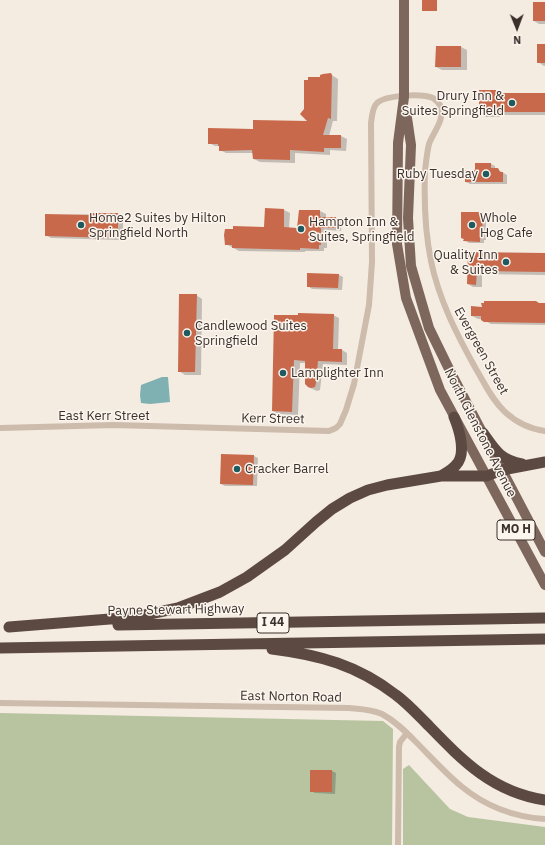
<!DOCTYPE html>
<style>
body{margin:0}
#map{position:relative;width:545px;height:845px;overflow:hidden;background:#f4ebe1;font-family:"IBM Plex Sans",sans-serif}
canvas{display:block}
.north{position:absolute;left:497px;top:8px;width:40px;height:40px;-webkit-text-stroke:3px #fbf5ee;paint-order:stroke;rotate:179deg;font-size:11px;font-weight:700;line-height:16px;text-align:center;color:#3b302b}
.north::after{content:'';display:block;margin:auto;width:14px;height:18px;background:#3b302b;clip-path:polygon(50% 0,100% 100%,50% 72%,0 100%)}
</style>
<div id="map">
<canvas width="545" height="845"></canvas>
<div class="north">N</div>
</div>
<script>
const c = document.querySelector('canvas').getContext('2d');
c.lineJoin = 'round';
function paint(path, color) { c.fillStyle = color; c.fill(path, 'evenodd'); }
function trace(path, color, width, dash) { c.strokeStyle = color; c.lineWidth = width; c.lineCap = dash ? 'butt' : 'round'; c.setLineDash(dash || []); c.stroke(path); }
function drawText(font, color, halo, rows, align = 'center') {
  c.font = font + ' "IBM Plex Sans",sans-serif'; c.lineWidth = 3; c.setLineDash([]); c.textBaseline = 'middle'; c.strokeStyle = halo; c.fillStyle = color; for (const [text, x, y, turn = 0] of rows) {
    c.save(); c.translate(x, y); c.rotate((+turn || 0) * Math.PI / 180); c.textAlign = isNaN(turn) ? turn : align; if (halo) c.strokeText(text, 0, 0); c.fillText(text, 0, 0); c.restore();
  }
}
paint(new Path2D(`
 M0,713L383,721L393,729L392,845H0Z
 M409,765L450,809L468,817L545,827V845H403V769Z`), '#b8c4a0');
paint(new Path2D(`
 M162,377H168L170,402L150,404L141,403L140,395L141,385Z`), '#7fb0b2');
paint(new Path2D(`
 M545,3V24H539L534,21Z
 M545,45V66H544L538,62Z
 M436,47H461L467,50V70H442L436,67Z
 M330,74L338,79L337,121H333L329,136H341L347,139L346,151L330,150V155L295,153V163L260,162L254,159L253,153H226L220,150V146H215L209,143L254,130L310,122L305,109L321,78Z
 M495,91L501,94H545V115H500V117H485L480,114Z
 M491,164L495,166V169H497L507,175V184H470L466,182L476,171Z
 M284,210L290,213L289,228L298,229L320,211L326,214V218H336L342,221L341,231L327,230V248H324V251H305V252L239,251L226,244L265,228Z
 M482,213L486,216V240H484V243H469L462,238Z
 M118,214L123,218V238H120L119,240L51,238L46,235V215Z
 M469,253L545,254V275L482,274V287H473L468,284Z
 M339,275L343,277L342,290L312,289L308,286Z
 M196,295L202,299L201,375H185L179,371Z
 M539,304H545V325L491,324L482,319H478L472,316L483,308Z
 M333,315L339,318L338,350H342L347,353V365L323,364L320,390L317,391L308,387L306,363H300L298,415L278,414L273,411L275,316Z
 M254,456L258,458L257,486H225L221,484Z
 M332,771L336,773L335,794L315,793L311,791Z`), '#0003');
paint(new Path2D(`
 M422,0H437V11H422Z
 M533,2H545V21H533Z
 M537,44H545V63H537Z
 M436,46H461V67H435Z
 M331,73L332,75L331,119L328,118L323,135H341V148H324V152L290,150V160L253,159L252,150L219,151V146H218V144H208V128L253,129V120L307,121L300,114L304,109V80H308V77H320V75L323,74Z
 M479,90H496V93H545V112H494V115H479Z
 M475,163H491V168H498L500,172H503V182H465V170H475Z
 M265,208L284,209V227L297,228L299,210H320V216L321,217H336L337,226H336V228H321V245H319V249L300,248V250L232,248V245H225L224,235L225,229H233V226L264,227Z
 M461,212H483L482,239H480V242L463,241L464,239L461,238Z
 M91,213H118V235H114V238L45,236V214L91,215Z
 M468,252L545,253V272L477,271L476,285L467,284Z
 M307,273L339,274L338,288L307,287Z
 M179,294H197L195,372H178Z
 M484,301H536L539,303H545V323L484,322L481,320V316H471V306L482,307L481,303H484Z
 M298,313L334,314L333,349H342V362L318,361L316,383L315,387L311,388L308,387L305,384V361L294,360L292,412L272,411L274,315H298Z
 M221,454L254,455L253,485L220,484Z
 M310,770H332V792H310Z`), '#c8694b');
trace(new Path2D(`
 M0,428L114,425L329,431L336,428L340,424L346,410L354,384L369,305L372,262L371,123C372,117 372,108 377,103C386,95 422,93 433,98C436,100 439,103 441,107C445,119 433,133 429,144C427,152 426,162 425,171C424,200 425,232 431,261C439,300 457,335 476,369C485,384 492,400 505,412C516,422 530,429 545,431
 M0,703L349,708C360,709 371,709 382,714C395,721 405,731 415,741C430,756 445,773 461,786C485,806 514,817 545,819
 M398,845L399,747L400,742L407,733`), '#cdbbac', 6);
trace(new Path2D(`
 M404,0V97L398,143L397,244L406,298L440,390L545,585
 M406,111L411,145L408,218L411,266L429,328L450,371L545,552`), '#7d675c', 10);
trace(new Path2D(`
 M483,433C495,450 500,460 522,464
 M441,476C446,473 452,470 456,465C467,454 459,429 454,417
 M118,625L545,618
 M9,627L135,617L178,608L220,592L247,577L285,550L316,522L332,509L350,498L368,490L387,485L441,476H487L502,470L545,462
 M0,648L545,639
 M272,649C320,655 357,665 396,695C407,703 417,714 427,724C462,760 492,792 545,800`), '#5c4a42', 11);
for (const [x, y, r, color] of [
 [512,103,4,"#1f5a5e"],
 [486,174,4,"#1f5a5e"],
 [81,225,4,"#1f5a5e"],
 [472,225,4,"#1f5a5e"],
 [301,229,4,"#1f5a5e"],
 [506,262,4,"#1f5a5e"],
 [187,333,4,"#1f5a5e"],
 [283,373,4,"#1f5a5e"],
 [237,469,4,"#1f5a5e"]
]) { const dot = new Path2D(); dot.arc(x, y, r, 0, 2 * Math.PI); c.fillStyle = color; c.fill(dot); trace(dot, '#fbf5ee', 1.5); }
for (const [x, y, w] of [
 [516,530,38],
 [273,623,32]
]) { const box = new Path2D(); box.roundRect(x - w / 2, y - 10, w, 20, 3); c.fillStyle = '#fbf5ee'; c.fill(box); trace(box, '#3b302b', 1); }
drawText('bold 12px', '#3b302b', null, [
 ["MO H",516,530],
 ["I 44",273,623]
]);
drawText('13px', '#3b302b', '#fbf5ee', [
 ["Drury Inn &",504,96,"right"],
 ["Suites Springfield",504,111,"right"],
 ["Ruby Tuesday",478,174,"right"],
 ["Home2 Suites by Hilton",89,218],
 ["Springfield North",89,233],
 ["Whole",480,218],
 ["Hog Cafe",480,233],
 ["Hampton Inn &",309,222],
 ["Suites, Springfield",309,237],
 ["Quality Inn",498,255,"right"],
 ["& Suites",498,270,"right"],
 ["Candlewood Suites",195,326],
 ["Springfield",195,341],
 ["Lamplighter Inn",291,373],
 ["Cracker Barrel",245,469]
], 'left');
drawText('13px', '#3b302b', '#fbf5ee', [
 ["Evergreen Street",481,351,61],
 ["East Kerr Street",104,416],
 ["Kerr Street",273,419,1],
 ["North Glenstone Avenue",480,433,63],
 ["Payne Stewart Highway",176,610,-1],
 ["East Norton Road",291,697,1]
]);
</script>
